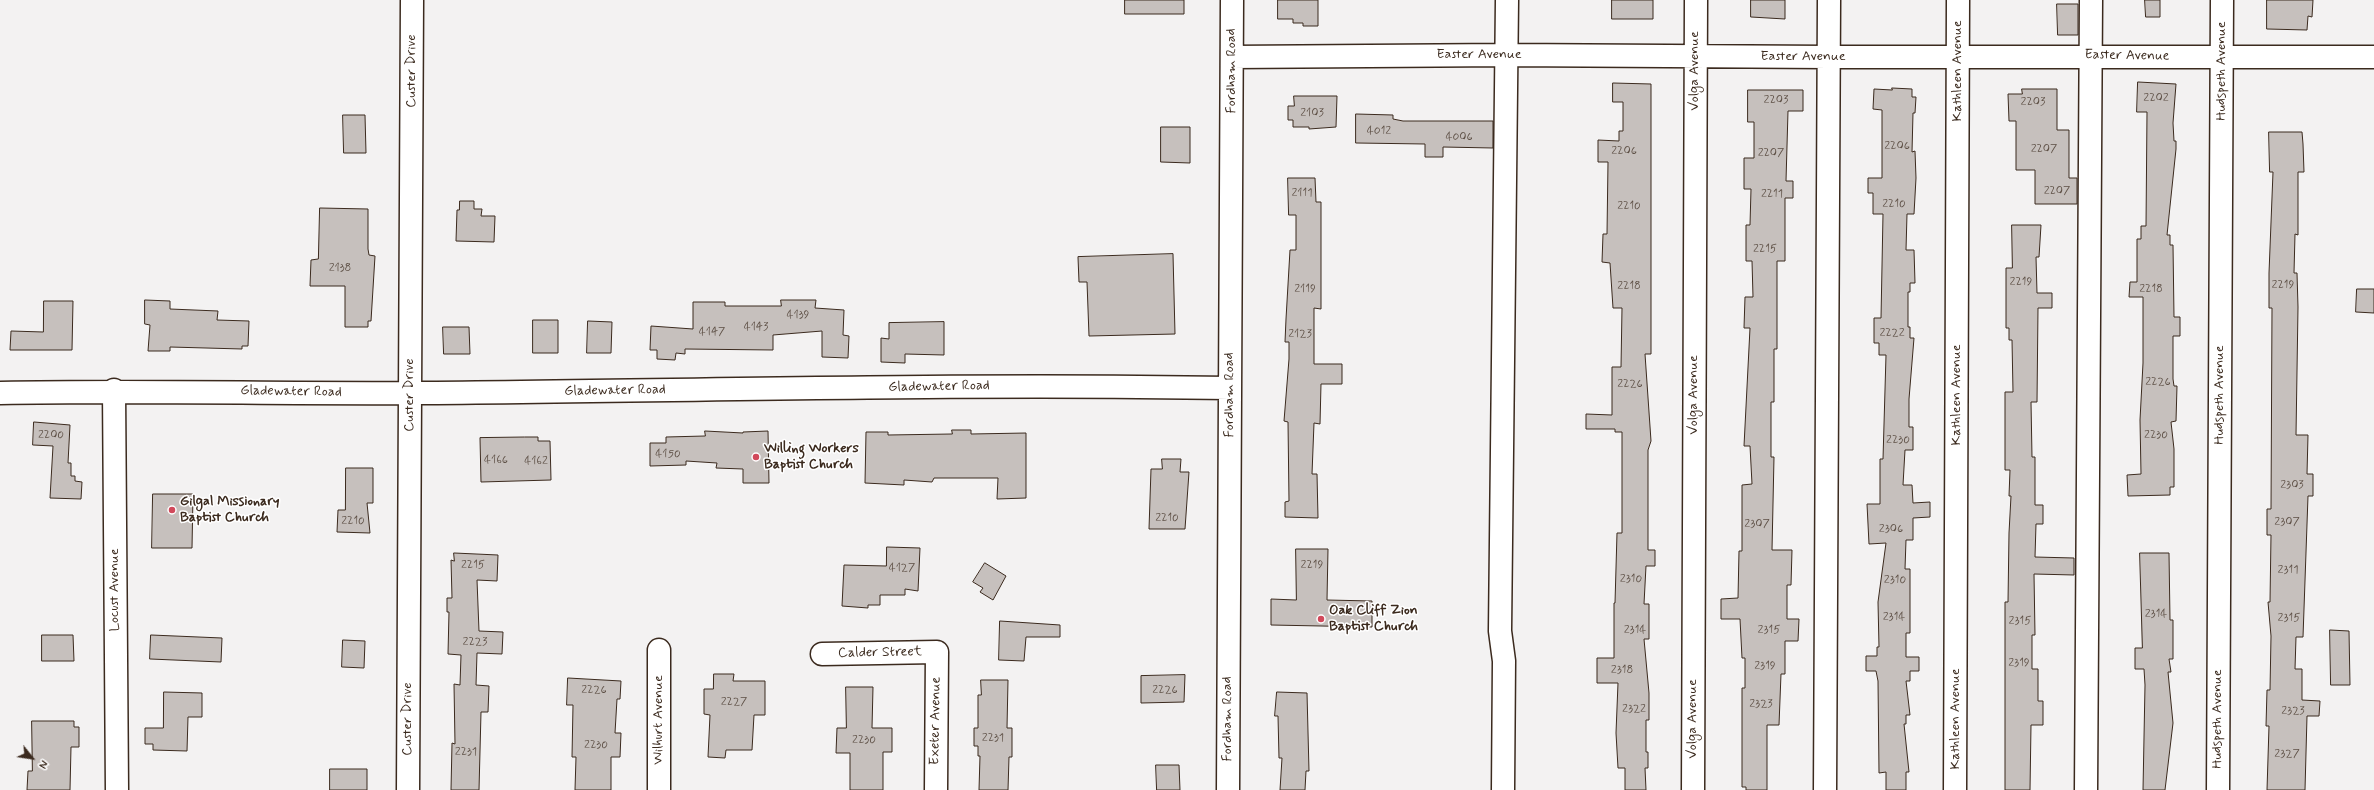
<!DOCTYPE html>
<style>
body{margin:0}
#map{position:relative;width:2374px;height:790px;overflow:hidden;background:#f3f2f2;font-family:Mynerve,sans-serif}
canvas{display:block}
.north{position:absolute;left:12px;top:738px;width:40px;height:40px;-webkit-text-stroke:3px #fff;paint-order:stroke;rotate:120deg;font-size:11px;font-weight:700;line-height:16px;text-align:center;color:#3b2a1e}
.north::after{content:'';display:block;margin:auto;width:14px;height:18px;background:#3b2a1e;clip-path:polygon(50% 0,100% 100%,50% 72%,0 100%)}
</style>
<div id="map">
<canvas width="2374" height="790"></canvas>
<div class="north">N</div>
</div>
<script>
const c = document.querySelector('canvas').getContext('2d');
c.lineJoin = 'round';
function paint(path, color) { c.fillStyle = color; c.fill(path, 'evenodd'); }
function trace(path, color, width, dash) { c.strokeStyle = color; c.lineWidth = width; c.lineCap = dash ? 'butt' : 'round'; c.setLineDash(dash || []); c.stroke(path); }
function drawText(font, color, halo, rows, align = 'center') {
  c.font = font + ' Mynerve,sans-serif'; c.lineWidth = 3; c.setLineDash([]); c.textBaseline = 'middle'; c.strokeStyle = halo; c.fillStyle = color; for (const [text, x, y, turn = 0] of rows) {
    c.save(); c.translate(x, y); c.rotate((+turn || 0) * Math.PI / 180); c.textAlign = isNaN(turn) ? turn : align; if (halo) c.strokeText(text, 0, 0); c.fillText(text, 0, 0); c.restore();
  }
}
const building = new Path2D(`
 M1125,0H1184V14H1125Z
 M1278,0H1318V26H1303V23H1293V19H1278Z
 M1612,0H1653V19H1612Z
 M1751,0H1785V19L1751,17Z
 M2145,0H2160V17H2146Z
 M2267,0H2313L2312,17L2308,16L2307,30L2267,29Z
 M2057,4H2078V35H2058Z
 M2138,82L2176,84L2173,123L2174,141H2176V149L2167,235H2170V245H2173L2174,317H2180V336H2173V379L2174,386H2177L2176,421L2171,422L2174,449V487H2170V495L2128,496L2127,475L2141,474L2140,420L2143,363V297H2129L2130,282H2137V239H2141V226H2146L2147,112H2137Z
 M1613,83L1651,84V354H1645L1651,441L1648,450V550H1655V566H1646L1644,604H1649V639H1644L1649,693V720H1646V752H1648V768H1645L1646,790H1625V768H1618L1616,733L1618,683H1597V658H1614V603H1615L1617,533H1622V432H1615V429H1586V414L1612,415V367H1621L1622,308H1613L1610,263L1602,262L1603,234H1607L1608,162H1598V140L1619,141V131H1623V102H1613Z
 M1892,88L1912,89V97H1916L1915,113H1913L1912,152L1915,151L1916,178L1914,214H1907L1906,250H1914L1915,283H1910V292H1908V327H1910V338H1914L1909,399V427H1913V450H1905L1903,485H1912L1913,503L1930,502V517L1913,518V540H1906L1905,569H1910V633H1906V657H1919V671H1910V681H1906L1910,715H1906V724H1904L1909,772H1906V790H1886V772L1879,773L1878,681L1876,671H1866V656H1877V647H1879L1878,602L1886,543L1869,544L1867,504H1880V459H1883L1886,355H1879V343H1874V318H1881L1883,214H1873V193H1868V178H1882V110L1873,109L1874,89L1892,90Z
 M2022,89H2057V130H2069V178H2077V204H2035V170H2016V121H2009L2008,94H2022Z
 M1748,90H1803V111H1788L1786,181H1793V198H1785V261H1777V349H1774V402H1771V457H1774L1772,550H1792L1791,585H1787V619H1799L1798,641H1785V674H1781L1779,725H1767V790H1746V787H1742V688H1745V658H1742L1740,619H1721V599L1738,598L1739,551H1742V485L1752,484L1750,446H1744L1750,328H1744L1745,297H1753L1752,261H1746V225H1750L1751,189H1744V158H1754V122H1748Z
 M1294,96H1337L1336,127L1309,129V127H1293V120H1288V106H1294Z
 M1356,114L1393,115V119L1403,121H1493V148L1443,147V157H1425V144L1356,143Z
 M343,115H365L366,153H344Z
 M1161,127H1190V163L1161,162Z
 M2269,132H2302L2303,144L2304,172H2298V235L2295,234L2294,273H2297L2298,307L2296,435H2308L2307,474H2313V496H2308L2303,637H2296L2295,669H2302V700L2320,701L2319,716H2307L2305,790H2267L2269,726H2266L2267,690H2270L2271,636L2268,602H2270L2271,535H2267V509H2271L2272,308H2269V273L2273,172H2270Z
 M1288,178H1315L1316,202H1321V309L1314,308V364H1342V384H1321L1320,424L1314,423L1312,474H1317L1318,518L1285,517V502L1289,501L1288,422L1284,421L1289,359V342H1285L1286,319L1290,250H1296V215H1289Z
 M460,201H474V209H482L481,216H495L494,242L456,241L457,210H459Z
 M320,208L368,209V249L369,255L375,256L371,321H368V327H345V286H310L311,260L318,259Z
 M2012,225H2041L2039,257H2036L2037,293H2052V308H2038L2037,402H2031L2032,457H2035V505H2043V524H2036L2035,557L2074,558V575L2034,574L2035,635H2032V669H2038V701H2043V725H2031L2030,790H2005V602H2008L2009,533L2011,496H2009L2010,470H2005V392H2013L2012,340H2009V328H2006V268H2012Z
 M1173,254L1175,334L1089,336L1087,282H1079L1078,257Z
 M2357,289H2374V313L2356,312Z
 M145,300L170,301V309L218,311L217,320L249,321L248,346H242V349L170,347V351H148L150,325L145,324Z
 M781,300H816L815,308L844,310L843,335L849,336L848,358L822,357V331L773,335V350L685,349V354L676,353L675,360L657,359V350H650L651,326L693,329V302H725V306H781Z
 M44,301H73L72,350H10L11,331L43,332Z
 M533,320H558V353H533Z
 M588,321L612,322L611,353H587Z
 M944,322V355L905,354V363L881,362V338L889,339V323Z
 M443,327H469L470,354H444Z
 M34,422L70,425L68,463H71V476H75V481L82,482L81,499L50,498L53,446L33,445Z
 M952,430H971V434L1026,433V498L997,499L998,478H934L932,482L904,480V485L865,483L866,432H888V435L952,434Z
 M705,431L743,433V432L768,431L769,483H743V469L716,468L717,463L686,461V465L650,466V443H666V437L705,436Z
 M525,437H538V441H550L551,480L481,482L480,438Z
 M1162,459H1181L1180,472H1189L1185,529H1149L1151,469H1162Z
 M346,468H373V503H367L370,533L337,532L338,510H345Z
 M153,494H193L192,548H152Z
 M887,547L920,548L918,591L905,589V595H880V605H868V608L842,606L844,565L886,566Z
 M1296,549H1328L1327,600L1372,601V627L1271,625V599L1296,600Z
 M454,553L498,555L497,581L477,580L479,631L503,632L502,654L477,653L476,685L489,686L488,712H481L479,790H451L452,743L455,744L454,684L460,685L461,655L448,654L449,612H447V598H452L451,560L454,561Z
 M2140,553H2169L2170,620H2173V659H2169L2171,672H2168L2173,723L2165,790H2143L2145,685L2144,669H2135V648H2142Z
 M985,563L1006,576L993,600L980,592L983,588L973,582Z
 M1000,621L1060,625V637H1026L1024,661L999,660Z
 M2330,630L2349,631L2350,685H2331Z
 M42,635H73L74,661H42Z
 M151,635L222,638L221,662L150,659Z
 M343,640L365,641L364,668L342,667Z
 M714,674H734L733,681H765V715H754L752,750H726L725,758L708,757L710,715L704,714V689H713Z
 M1185,675L1184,702L1141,703V676Z
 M568,678L621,681L620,699H617L615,733H621L620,757H611V790H575L576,757H572L573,705H567Z
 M981,680H1008L1007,728H1012V757H1009L1008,790H979L980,756H978V746H974V728H978V695H981Z
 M846,687H873L872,728H892V752H883V790H850V753H836L837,728H846Z
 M164,692L202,693V717H188L187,751L153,750V744H145V728H163Z
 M1277,692L1307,693L1309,771H1306L1305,790H1280L1282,758H1279L1278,716H1275Z
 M32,721H74V727H79V747H71L70,790H27L28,771H32Z
 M1156,765H1179L1180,790H1157Z
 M330,769H367V790H330Z`);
paint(building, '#c6c0bd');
trace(building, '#3b2a1e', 1);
const minor = new Path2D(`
 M1232,57L1506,55L1829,57H2374
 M114,390L117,790
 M0,393C138,390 276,394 414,393C686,391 958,383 1230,388
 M822,654L937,652L936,790
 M408,790L412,0
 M659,790V650
 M1228,790L1232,0
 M1503,790L1504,661L1500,631L1507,0
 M1693,790L1696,0
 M1825,790L1829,0
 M1955,790L1958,0
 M2086,790L2091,0
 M2218,790L2222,0`);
trace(minor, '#3b2a1e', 25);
trace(minor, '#fff', 22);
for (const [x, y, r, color] of [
 [756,457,4,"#d1495b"],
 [172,510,4,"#d1495b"],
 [1321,619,4,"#d1495b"]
]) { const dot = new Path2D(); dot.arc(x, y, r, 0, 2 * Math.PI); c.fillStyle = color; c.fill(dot); trace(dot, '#fff', 1.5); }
drawText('12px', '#5e5046', null, [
 ["2202",2156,98],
 ["2203",1776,100],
 ["2203",2033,102],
 ["2103",1312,113],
 ["4012",1379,131],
 ["4006",1459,137],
 ["2206",1897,146],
 ["2207",2044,149],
 ["2206",1624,151],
 ["2207",1771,153],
 ["2207",2057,191],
 ["2111",1302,193],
 ["2211",1772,194],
 ["2210",1894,204],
 ["2210",1629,206],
 ["2215",1765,249],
 ["2138",340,268],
 ["2219",2021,282],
 ["2219",2283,285],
 ["2218",1629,286],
 ["2119",1305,289],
 ["2218",2151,289],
 ["4139",798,315],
 ["4143",756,327],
 ["4147",712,332],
 ["2222",1892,333],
 ["2123",1300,334],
 ["2226",2158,382],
 ["2226",1630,384],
 ["2200",51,435],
 ["2230",2156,435],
 ["2230",1898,440],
 ["4150",668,454],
 ["4166",496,460],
 ["4162",536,461],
 ["2303",2292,485],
 ["2210",1167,518],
 ["2210",353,521],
 ["2307",2287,522],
 ["2307",1757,524],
 ["2306",1891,529],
 ["2215",473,565],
 ["2219",1312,565],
 ["4127",902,568],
 ["2311",2288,570],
 ["2310",1631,579],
 ["2310",1895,580],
 ["2314",2156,614],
 ["2314",1894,617],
 ["2315",2289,618],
 ["2315",2020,621],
 ["2314",1635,630],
 ["2315",1769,630],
 ["2223",475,642],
 ["2319",2019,663],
 ["2319",1765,666],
 ["2318",1622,670],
 ["2226",594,690],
 ["2226",1165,690],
 ["2227",734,702],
 ["2323",1761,704],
 ["2322",1634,709],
 ["2323",2293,711],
 ["2231",993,738],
 ["2230",864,740],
 ["2230",596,745],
 ["2231",466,752],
 ["2327",2287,754]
]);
drawText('14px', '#3b2a1e', '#fff', [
 ["Easter Avenue",1479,55],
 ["Easter Avenue",2127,56,1],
 ["Easter Avenue",1803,57],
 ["Custer Drive",412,71,-90],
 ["Fordham Road",1232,71,-90],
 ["Volga Avenue",1695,71,-90],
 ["Kathleen Avenue",1958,71,-90],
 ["Hudspeth Avenue",2222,71,-90],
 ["Gladewater Road",939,387,-1],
 ["Gladewater Road",615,391,-1],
 ["Gladewater Road",291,392,1],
 ["Custer Drive",410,395,-90],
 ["Fordham Road",1230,395,-90],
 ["Volga Avenue",1694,395,-90],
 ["Kathleen Avenue",1957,395,-90],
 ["Hudspeth Avenue",2220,395,-90],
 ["Locust Avenue",115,590,-90],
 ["Calder Street",880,653,-1],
 ["Custer Drive",408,719,-90],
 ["Fordham Road",1228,719,-90],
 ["Volga Avenue",1693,719,-90],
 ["Kathleen Avenue",1956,719,-90],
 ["Hudspeth Avenue",2218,719,-90],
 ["Wilhurt Avenue",659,720,-90],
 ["Exeter Avenue",936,721,-89]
]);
drawText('bold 14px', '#3b2a1e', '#fff', [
 ["Willing Workers",764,449],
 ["Baptist Church",764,465],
 ["Gilgal Missionary",180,502],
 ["Baptist Church",180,518],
 ["Oak Cliff Zion",1329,611],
 ["Baptist Church",1329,627]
], 'left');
</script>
